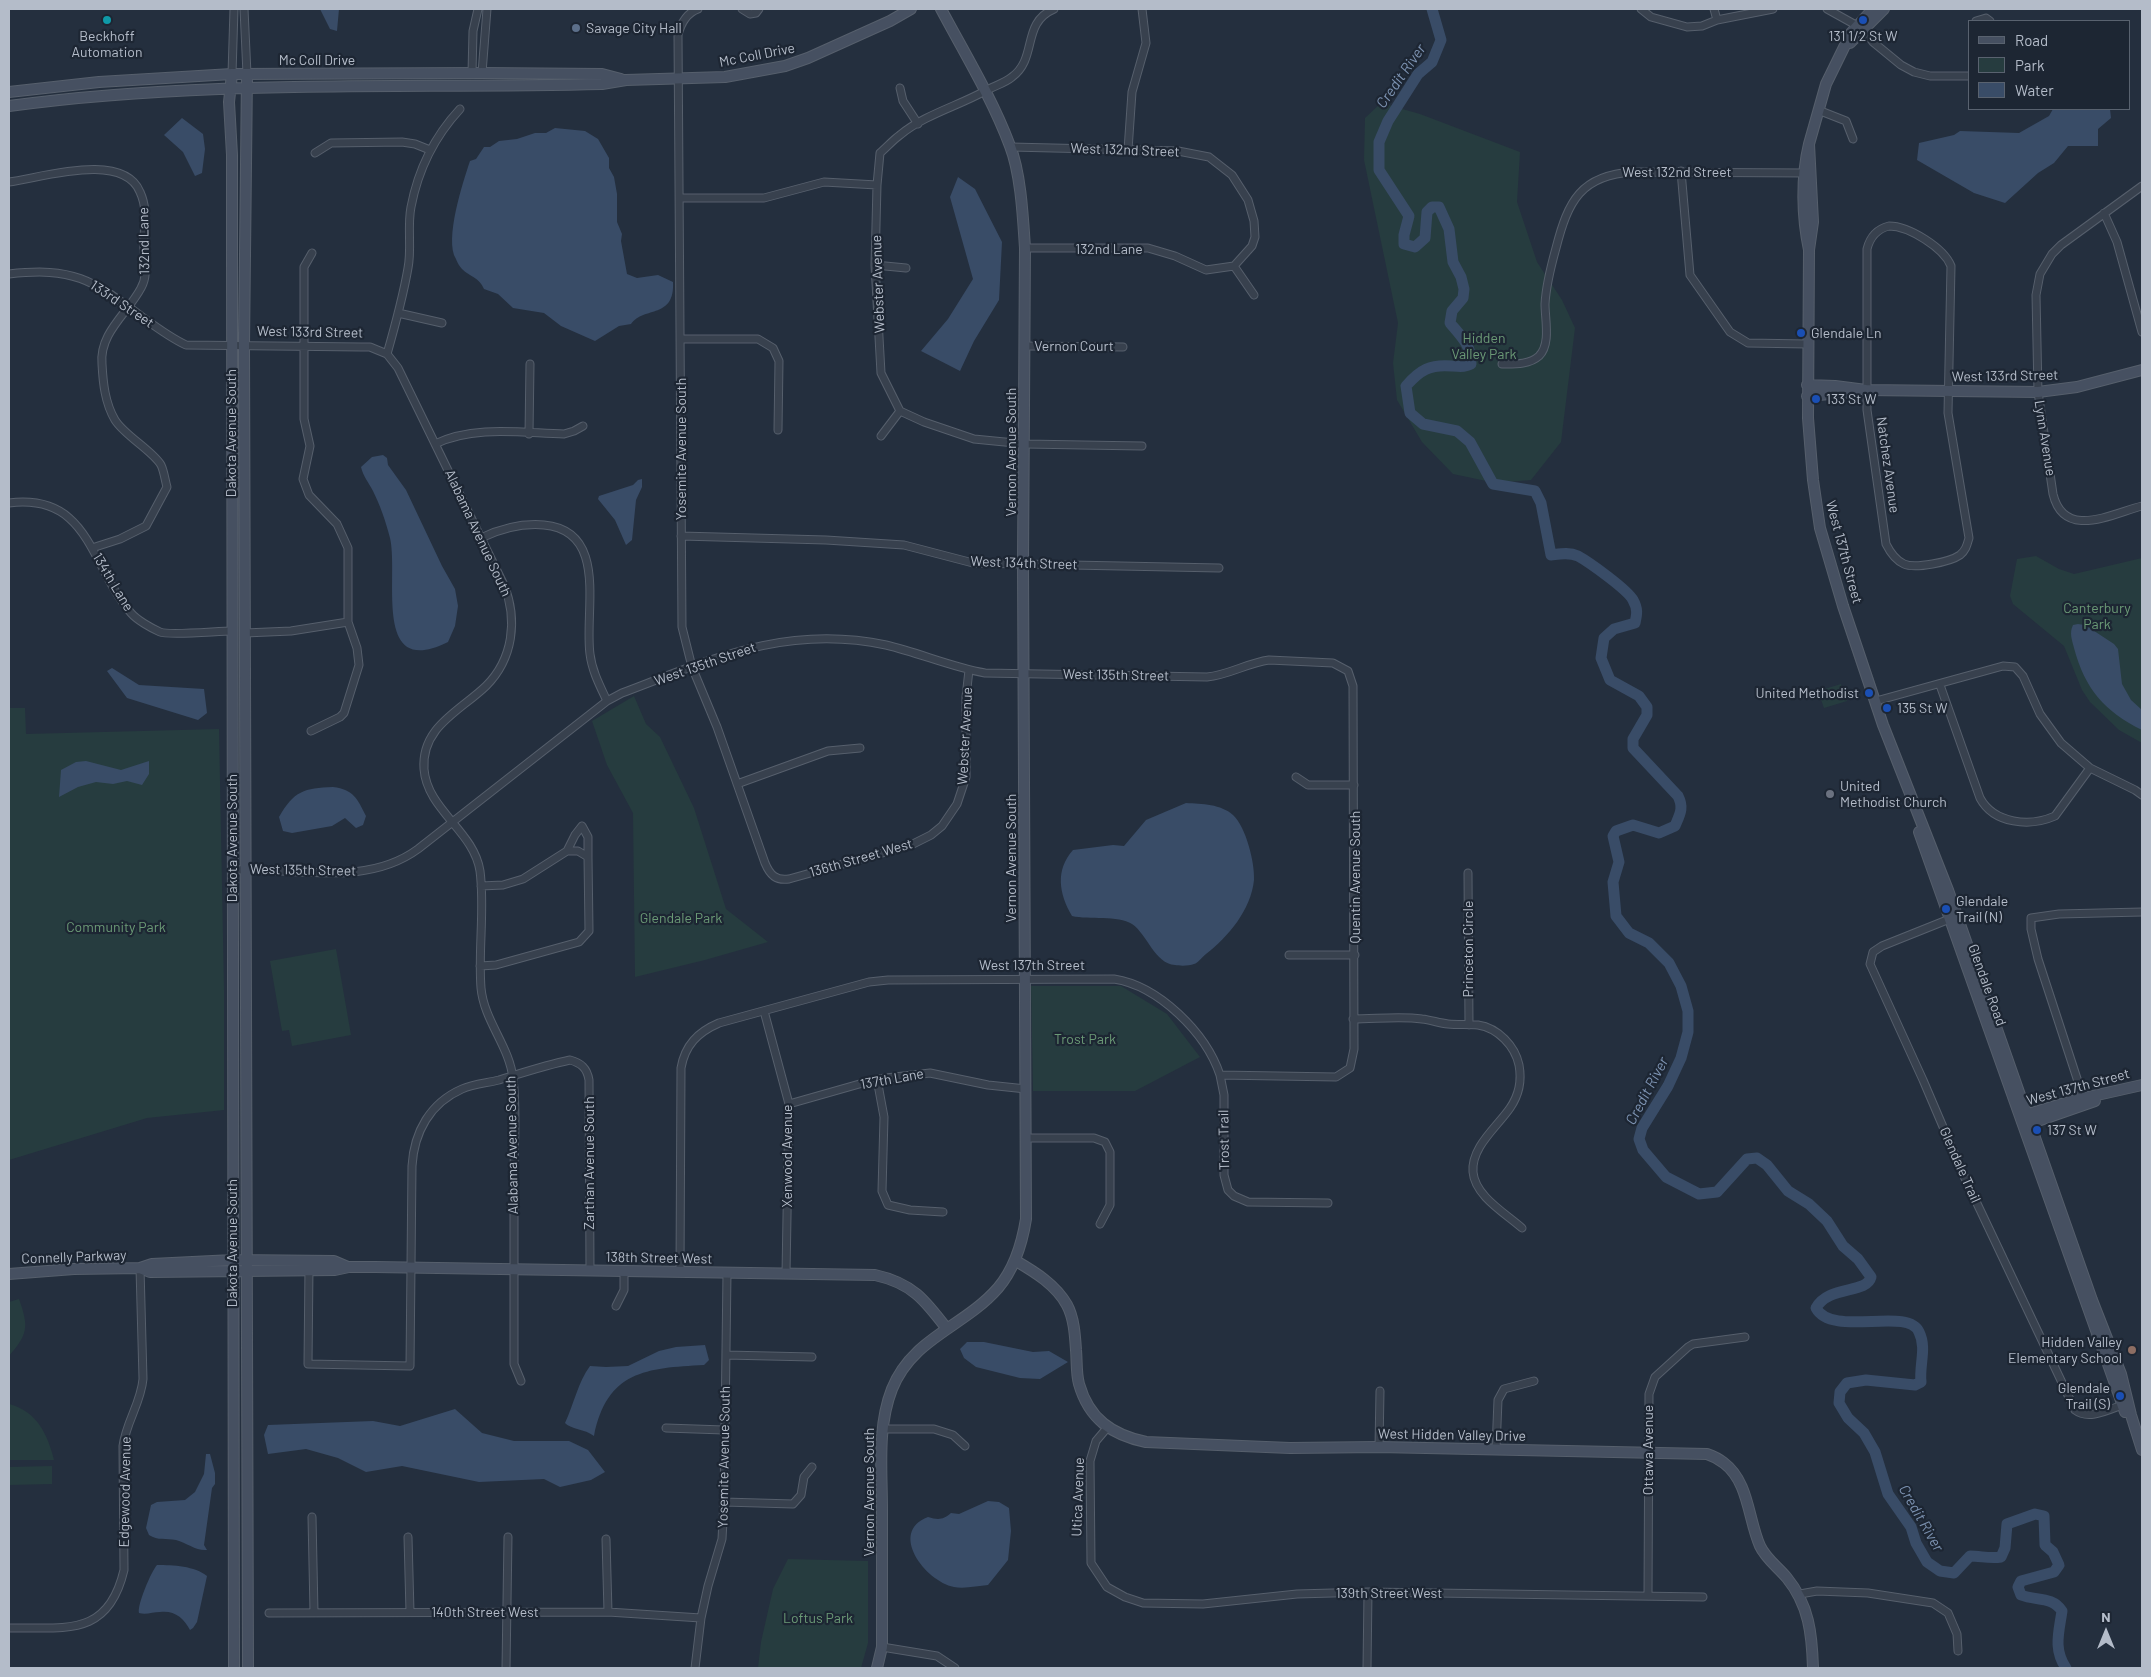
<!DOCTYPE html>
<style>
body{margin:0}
#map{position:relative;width:2151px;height:1677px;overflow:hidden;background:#242f3e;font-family:Barlow,sans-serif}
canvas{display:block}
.frame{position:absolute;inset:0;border:10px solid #b4bcc9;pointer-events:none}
.legend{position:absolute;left:1968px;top:20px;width:162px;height:90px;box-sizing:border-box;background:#1d2633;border:1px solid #59626f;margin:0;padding:6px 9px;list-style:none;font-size:15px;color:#b4bcc9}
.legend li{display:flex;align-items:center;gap:10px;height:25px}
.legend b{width:25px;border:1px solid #59626f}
.north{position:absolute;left:2081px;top:1607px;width:50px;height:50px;-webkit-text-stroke:4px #1d2633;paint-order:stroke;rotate:0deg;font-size:14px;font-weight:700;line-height:20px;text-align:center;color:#b4bcc9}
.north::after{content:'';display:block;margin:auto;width:18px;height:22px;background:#b4bcc9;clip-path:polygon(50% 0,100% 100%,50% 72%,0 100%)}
</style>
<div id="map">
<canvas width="2151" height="1677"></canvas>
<div class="frame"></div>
<ul class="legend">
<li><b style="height:6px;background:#465061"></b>Road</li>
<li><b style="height:14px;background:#263c3f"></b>Park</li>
<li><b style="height:14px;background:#394c67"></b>Water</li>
</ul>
<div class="north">N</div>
</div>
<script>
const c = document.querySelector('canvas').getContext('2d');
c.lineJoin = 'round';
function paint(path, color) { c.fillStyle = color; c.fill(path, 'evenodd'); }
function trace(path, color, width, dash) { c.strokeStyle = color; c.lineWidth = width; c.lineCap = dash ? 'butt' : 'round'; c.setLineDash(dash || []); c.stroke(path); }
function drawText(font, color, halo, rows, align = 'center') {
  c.font = font + ' Barlow,sans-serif'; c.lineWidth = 4.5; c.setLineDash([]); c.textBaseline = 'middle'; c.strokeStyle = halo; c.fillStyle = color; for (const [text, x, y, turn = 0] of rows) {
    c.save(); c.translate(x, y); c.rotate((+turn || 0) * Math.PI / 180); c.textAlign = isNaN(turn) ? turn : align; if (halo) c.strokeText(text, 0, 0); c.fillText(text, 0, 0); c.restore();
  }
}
paint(new Path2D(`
 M1381,103L1420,114L1520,152L1517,202L1537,262L1562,300L1575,328L1561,442L1531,480L1496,483L1453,474L1422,442L1397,400L1393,363L1398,323L1364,160L1365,118Z
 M2036,556L2059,569L2074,574L2142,558V743L2119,730L2090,702L2082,690L2064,646L2013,604L2010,596L2017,559Z
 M1841,684L1847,701L1824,708L1818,691Z
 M634,696L646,724L660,737L694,808L726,909L768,942L705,960L635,977L633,813L607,765L592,721Z
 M9,708H25L26,734L219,729L224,990V1110L147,1118L9,1160Z
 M336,949L351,1035L292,1046L289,1030L282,1031L270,961Z
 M1031,986H1121L1167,1014L1200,1057L1135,1091H1033Z
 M19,1299C29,1327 28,1334 9,1356V1302Z
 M9,1404C37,1411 48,1435 54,1460H9Z
 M52,1466V1484L9,1485V1467Z
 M788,1559L868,1561V1643L861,1668H758L761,1642L773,1589Z`), '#263c3f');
paint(new Path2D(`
 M320,9H339L337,31L330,29Z
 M2053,109H2110L2111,118L2098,129V146H2068L2054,163L2038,173L2005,203L1974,193L1917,160L1919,143L1954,135L1960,131L2019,133L2049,116Z
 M182,118L203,134L205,149L202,173L195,176L183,152L164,135Z
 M555,128L585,131L598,139L609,158V168L614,177L617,194V222L622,234L621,241L627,274L637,278L658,275L673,282C675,319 644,306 631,324L619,326L595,341L561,326L544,313L513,308L498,294L484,289C479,277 470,277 462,269C460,267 457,262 456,259C444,240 463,182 470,161L476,159L484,147H490L499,141L517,139L535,133H546Z
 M958,177L975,189L1002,242L999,300L974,341L960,371L921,351L948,319L973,279L950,197Z
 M383,455L387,458L388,465L406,490L442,566L455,589L458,606L455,626L448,642C372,680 399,578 390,538C386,522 380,505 373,491C369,483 363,476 361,467L372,457Z
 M642,479V487L636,500L632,540L626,545L615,520L598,499L599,496L633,485L638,480Z
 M2078,624L2085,625L2114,644L2118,649L2122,684L2131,700L2142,710V730C2104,711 2085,689 2074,648C2072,640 2069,633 2073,625Z
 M112,668L139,685L204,689L207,713L198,720L127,698L107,671Z
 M86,761L121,770L149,761V774L142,785L127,781L113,784L96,782L78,787L59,797L61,770L76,762Z
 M333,787C354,790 357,798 366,816L363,825L356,828L345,818L332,826L292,833L283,831L279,817C294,791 304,788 333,787Z
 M1186,803C1202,804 1221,804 1233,815C1246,827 1255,863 1254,880C1251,910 1228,937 1206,954C1202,957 1198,963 1194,964C1189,966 1180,966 1175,965C1155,964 1147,934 1132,924C1118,915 1089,920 1072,916C1059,894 1055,870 1073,850L1113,845L1124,846L1146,820Z
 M967,1342H984L1033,1352L1049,1351L1068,1362L1040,1379L1020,1378L976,1367L964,1358L960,1349Z
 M705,1345L709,1360L704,1365C646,1368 607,1371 594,1436C585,1429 570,1429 565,1423C574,1404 578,1382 590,1366L606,1367L628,1366L659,1351L676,1347Z
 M455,1409L482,1433L514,1441H569L588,1450L605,1472L591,1480L560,1487L544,1479L479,1482L402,1466L366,1472L338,1458L306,1449L268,1454L264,1435L268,1425L373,1421L400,1426Z
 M206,1454H210L215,1473V1484L212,1488L204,1545L207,1550C196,1551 187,1543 176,1540C166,1538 158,1541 149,1535L146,1528L151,1505L157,1502L185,1500L195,1492L204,1474Z
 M988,1501L999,1502L1009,1508L1011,1531L1008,1560L988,1585C978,1586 964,1589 954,1587C925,1581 888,1532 928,1517C938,1520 943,1520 951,1513L959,1514Z
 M157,1565C173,1565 195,1566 207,1576L197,1622L193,1628L190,1630C184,1618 174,1610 160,1612C153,1612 146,1615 139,1613C137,1605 151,1572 157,1565Z`), '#394c67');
trace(new Path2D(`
 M1432,9L1441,40L1432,62L1418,74L1388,121L1379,142V170L1409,216L1404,235V244L1415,247L1425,238L1427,212L1432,207H1439L1449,229L1453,262L1461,277L1464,289L1463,298L1452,311L1450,323C1461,336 1472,346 1471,364C1464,368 1460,366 1452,366C1430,364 1420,370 1406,386L1410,413L1423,424L1457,431L1470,442L1493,484L1535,491L1541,503L1551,555C1560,554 1569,552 1578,556C1589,562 1628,590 1633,600C1638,609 1637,614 1635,623L1614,629L1604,638L1601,658L1610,680L1639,696L1647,707V715L1633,739V748L1678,796C1684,808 1680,814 1675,826L1659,833L1633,825L1616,831L1613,836L1619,862L1613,882L1616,916L1629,933L1649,943L1669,963L1681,986L1688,1011V1032L1681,1058L1668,1086L1642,1128L1639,1139L1643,1150L1666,1177L1699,1194L1717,1192L1747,1159L1757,1158L1767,1165L1788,1191L1809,1204L1827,1221L1843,1246L1858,1259L1871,1277C1867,1294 1828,1285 1816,1308C1832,1338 1908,1306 1919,1332C1927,1348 1919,1365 1921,1382L1915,1385L1866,1380L1847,1383L1840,1392L1839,1403L1848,1418L1864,1433L1875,1452L1888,1494L1911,1527L1916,1543L1927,1562L1940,1571L1954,1573L1970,1556C1981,1556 1990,1559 2001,1557L2005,1548L2007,1524L2035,1514L2044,1516L2045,1545L2053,1552L2059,1565L2054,1572L2021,1581L2018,1587L2021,1595C2036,1601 2052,1596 2062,1611C2059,1632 2053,1649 2066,1668`), '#394c67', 11);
const street = new Path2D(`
 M244,9L247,74
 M698,9C687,13 681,23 678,35L682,627L692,667L717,727L765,863C770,875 776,881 789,879L911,845L931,835L942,826L957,804L966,777V697L969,670
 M742,9L750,14L756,13L759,9
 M1641,9L1651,17L1687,27L1702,26L1717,20L1773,9
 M1714,9L1717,20
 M1827,9L1863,29L1873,42L1901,65L1914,72L1930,76H1970
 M1976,21L1986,18L1990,21
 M472,73L473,31L478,9
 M482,73L487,9
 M232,74L234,9
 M900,88L903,101L918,124
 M460,109C435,136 418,170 411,207C407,227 412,248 408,268C403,297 395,326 387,354L398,368L504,585C518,620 513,659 486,686C460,711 421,727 424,769C427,810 474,831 480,871C485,909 478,949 481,988C484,1021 510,1047 513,1079C517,1110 514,1143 514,1175C514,1238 514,1301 514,1364L521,1381
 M1818,110L1846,121L1853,139
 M1011,147L1178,151L1209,157L1232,175L1248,200L1254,221L1255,237L1252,246L1234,266L1206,270L1175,256L1148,248H1025
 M1128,150L1132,92L1146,43L1142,9
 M315,153L331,143L402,142L415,144L430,150
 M1681,171L1690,275L1730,332L1748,343L1807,344
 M9,182C41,178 123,151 140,192C147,207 145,221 144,237C142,255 150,272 141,288C128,313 99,333 102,364C103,383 105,403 115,420C124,435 153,451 161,465C164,471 165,480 167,487L146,526L120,539L92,548
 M2142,186L2061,245L2052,254L2040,274L2036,295L2038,392L2053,494C2064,540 2111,514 2142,506
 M681,198H764L824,182L877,185
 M2104,213L2117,242L2142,332
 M1889,226C1909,226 1944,248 1951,266L1948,413L1969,538C1967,545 1966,550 1960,555C1950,562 1915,569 1904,564C1895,560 1890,552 1886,544L1867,410V249C1870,237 1877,229 1889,226Z
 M875,265L906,268
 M1234,266L1254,295
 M9,274C73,267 91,279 141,316C156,327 169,337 186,345L361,347H370L387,354
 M398,313L442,323
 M681,339H758L773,348L779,361L778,430
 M1025,346L1123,347
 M1502,364C1514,364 1529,365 1539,356C1551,344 1545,320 1545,304C1546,285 1551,266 1556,248C1568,201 1581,175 1633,172L1807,173
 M900,411L881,373L875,265L877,185L880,153C887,147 893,140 900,135C924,115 958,106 985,91C994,86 1005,83 1012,77C1038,58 1021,23 1054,9
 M900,411L924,422L974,439L1025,444L1142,446
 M529,434L530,364
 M881,436L900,411
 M435,444C474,425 522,433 564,434L574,431L583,426
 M9,503C90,493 90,566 131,613C137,620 151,628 160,632C169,636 218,631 232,631
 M681,536L826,540L904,545L973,563L1219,568
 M481,538C502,528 521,523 544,525C609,531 584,611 590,654C592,671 600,686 607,701
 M245,633L291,631L348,622
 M1940,685L1980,798C1994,824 2030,827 2055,816L2090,768
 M1876,701L2003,666L2015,667L2023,676L2040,714L2061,743L2090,768L2135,790L2142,795
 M311,731L340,717L344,713L359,665L357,648L348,622V548L337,524L309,495L303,479L310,446L304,419V267L312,253
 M1296,777L1308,785H1354
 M737,784L828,751L860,748
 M567,851L575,835L582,826L588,837V857
 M232,870C294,867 365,888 418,849L607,701L622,693C712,659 787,624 886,645C920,653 951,667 985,673L1207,677C1229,675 1247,663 1269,660L1333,663L1348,671L1353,686L1354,1049L1350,1068L1336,1077L1220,1075C1206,1033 1159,986 1114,979L888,980L869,982L719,1023C698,1032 685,1045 681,1068L680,1272
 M1468,873L1469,1025
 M1952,918L1882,946L1873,952L1870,964L1923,1080L1964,1176L2075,1410C2089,1421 2110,1409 2125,1404
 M1289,955H1355
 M480,966L496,965L579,942L589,931L588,857L578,851H567L523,879L503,885L481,886
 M764,1011L789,1104L786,1273
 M1353,1019C1376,1019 1400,1016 1422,1019C1431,1020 1439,1023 1448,1024C1458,1025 1468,1024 1478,1025C1498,1028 1515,1046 1519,1065C1522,1081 1519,1095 1510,1108C1497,1127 1471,1147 1473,1172C1475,1196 1505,1213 1522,1228
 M1220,1075L1224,1095V1175L1228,1190L1234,1196L1248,1202L1328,1203
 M877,1079L884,1117L882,1191L888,1205L910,1210L943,1212
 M2084,1100L2038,959L2031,929V918L2059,914L2142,912
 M789,1104L877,1079L930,1073L988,1085L1026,1089
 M1026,1138H1094L1105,1142L1110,1152V1205L1100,1224
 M309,1267L308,1364L410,1366L412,1166C414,1132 430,1103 462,1089C473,1084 487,1083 499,1080C522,1073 546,1065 570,1060C581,1063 587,1068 589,1080L590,1270
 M616,1306L624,1290V1271
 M726,1355L812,1357
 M666,1428L724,1430
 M1107,1428L1096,1441L1090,1461L1091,1563L1107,1587L1125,1597L1143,1603L1203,1604L1297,1594L1368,1592L1703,1597
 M882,1429H934L953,1435L965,1446
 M1379,1447L1380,1391
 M1496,1449L1498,1400L1504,1389L1534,1381
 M724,1502L793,1504L801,1495L804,1477L812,1467
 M312,1517L314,1612
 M408,1537L410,1612
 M606,1539L608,1612
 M1800,1594L1817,1591L1868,1593L1933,1603L1948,1613L1957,1634L1958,1651
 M1648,1596L1649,1394L1655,1377L1688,1347L1693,1344L1745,1337
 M269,1613L608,1612L701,1618
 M9,1628C65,1627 108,1638 124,1570L123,1446C126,1422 141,1403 143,1379L140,1268
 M882,1647L937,1656L955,1668
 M506,1668L508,1537
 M695,1668L701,1618L708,1586L722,1539L724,1502L727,1273
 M1367,1668L1368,1592`);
const secondary = new Path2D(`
 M1850,43L1884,9
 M232,74L229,102L232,155V248L234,1668
 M247,74L244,345L248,1668
 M9,92L99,82L232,74L482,73L602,74L621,79
 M9,106C205,79 404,89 602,84L626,80L725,77L785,66L808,58L890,21L911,9
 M1809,144L1826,84L1851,33L1873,9
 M1809,250C1802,217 1801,177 1809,144L1813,222L1809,250L1808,418L1813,480L1820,528L1843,606L1883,725L1948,890L2092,1300L2121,1374L2131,1415L2142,1450
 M1807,385L1835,386L1866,390L2038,392L2077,387L2142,370
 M1807,396L1853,392
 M1919,832L2125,1412
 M2022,1116L2075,1100L2142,1085
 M2026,1125L2095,1101
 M1016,1261C1035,1272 1056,1285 1067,1305C1074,1318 1075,1335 1076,1350C1077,1360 1076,1373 1079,1384C1089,1419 1112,1435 1146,1442L1290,1448L1379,1447L1707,1454C1713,1456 1719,1459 1724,1463C1749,1482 1748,1519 1760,1546C1766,1559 1778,1567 1787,1578C1809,1605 1812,1634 1813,1668
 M140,1268L150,1272L335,1270L349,1267H375L875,1275C912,1283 925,1300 947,1329
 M9,1274L74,1269L140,1268L152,1264L233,1260L334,1261L348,1267
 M877,1668L882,1647V1632C882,1591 882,1551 882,1510C882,1470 877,1427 892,1389C912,1338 964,1327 998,1288C1015,1268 1022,1244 1026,1219L1023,563L1025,248C1023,218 1021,174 1010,146C992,98 965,54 941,9`);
trace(street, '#565f6c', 9);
trace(secondary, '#565f6c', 12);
trace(street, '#38414e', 7);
trace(secondary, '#465061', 10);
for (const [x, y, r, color] of [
 [107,20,5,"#0f9aa8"],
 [1863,20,5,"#1a4fb4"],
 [576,28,5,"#5c6f8a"],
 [1801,333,5,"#1a4fb4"],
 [1816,399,5,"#1a4fb4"],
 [1869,693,5,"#1a4fb4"],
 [1887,708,5,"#1a4fb4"],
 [1830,794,5,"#6b7280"],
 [1946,909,5,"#1a4fb4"],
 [2037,1130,5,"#1a4fb4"],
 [2132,1350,5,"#8d6e63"],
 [2120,1396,5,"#1a4fb4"]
]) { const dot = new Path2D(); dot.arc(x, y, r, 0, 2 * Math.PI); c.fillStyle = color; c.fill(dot); trace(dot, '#1d2633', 2); }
drawText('14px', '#b4bcc9', '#1d2633', [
 ["Savage City Hall",586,28],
 ["Beckhoff",107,36,"center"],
 ["Automation",107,52,"center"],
 ["131 1/2 St W",1863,36,"center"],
 ["Glendale Ln",1811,333],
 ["133 St W",1826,399],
 ["United Methodist",1859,693,"right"],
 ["135 St W",1897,708],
 ["United",1840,786],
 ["Methodist Church",1840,802],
 ["Glendale",1956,901],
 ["Trail (N)",1956,917],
 ["137 St W",2047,1130],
 ["Hidden Valley",2122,1342,"right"],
 ["Elementary School",2122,1358,"right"],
 ["Glendale",2110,1388,"right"],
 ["Trail (S)",2110,1404,"right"]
], 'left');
drawText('14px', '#b4bcc9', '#1d2633', [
 ["Mc Coll Drive",757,55,-11],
 ["Mc Coll Drive",317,60],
 ["West 132nd Street",1125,150,2],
 ["West 132nd Street",1677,172],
 ["132nd Lane",144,241,-91],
 ["132nd Lane",1109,249],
 ["Webster Avenue",878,284,-92],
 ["133rd Street",122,304,34],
 ["West 133rd Street",310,332,1],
 ["Vernon Court",1074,346],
 ["West 133rd Street",2005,376,-1],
 ["Dakota Avenue South",231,433,-90],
 ["Lynn Avenue",2045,438,81],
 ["Yosemite Avenue South",681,449,-90],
 ["Vernon Avenue South",1011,452,-90],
 ["Natchez Avenue",1888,465,82],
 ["Alabama Avenue South",478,533,65],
 ["West 137th Street",1844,552,75],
 ["West 134th Street",1024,563,2],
 ["134th Lane",113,582,59],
 ["West 135th Street",705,664,-19],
 ["West 135th Street",1116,675,1],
 ["Webster Avenue",965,736,-87],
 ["Dakota Avenue South",232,838,-90],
 ["136th Street West",861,858,-16],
 ["Vernon Avenue South",1011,858,-90],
 ["West 135th Street",303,870,1],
 ["Quentin Avenue South",1355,877,-90],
 ["Princeton Circle",1468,949,-90],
 ["West 137th Street",1032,965],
 ["Glendale Road",1987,985,70],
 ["137th Lane",892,1079,-10],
 ["West 137th Street",2078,1087,-15],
 ["Trost Trail",1224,1140,-91],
 ["Alabama Avenue South",512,1145,-91],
 ["Xenwood Avenue",787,1156,-90],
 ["Zarthan Avenue South",589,1163,-90],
 ["Glendale Trail",1960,1165,66],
 ["Dakota Avenue South",232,1243,-90],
 ["Connelly Parkway",74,1257,-2],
 ["138th Street West",659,1258,1],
 ["West Hidden Valley Drive",1452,1435,1],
 ["Ottawa Avenue",1648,1450,-90],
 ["Yosemite Avenue South",724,1457,-89],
 ["Edgewood Avenue",125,1492,-89],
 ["Vernon Avenue South",869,1492,-90],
 ["Utica Avenue",1078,1497,-88],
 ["139th Street West",1389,1593],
 ["140th Street West",485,1612]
]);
drawText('14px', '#6b9a76', '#1d2633', [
 ["Hidden",1484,338],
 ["Valley Park",1484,354],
 ["Canterbury",2097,608],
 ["Park",2097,624],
 ["Glendale Park",681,918],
 ["Community Park",116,927],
 ["Trost Park",1085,1039],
 ["Loftus Park",818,1618]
]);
drawText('italic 15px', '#7c92b1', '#1d2633', [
 ["Credit River",1401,76,-55],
 ["Credit River",1647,1091,-62],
 ["Credit River",1921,1518,60]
]);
</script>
